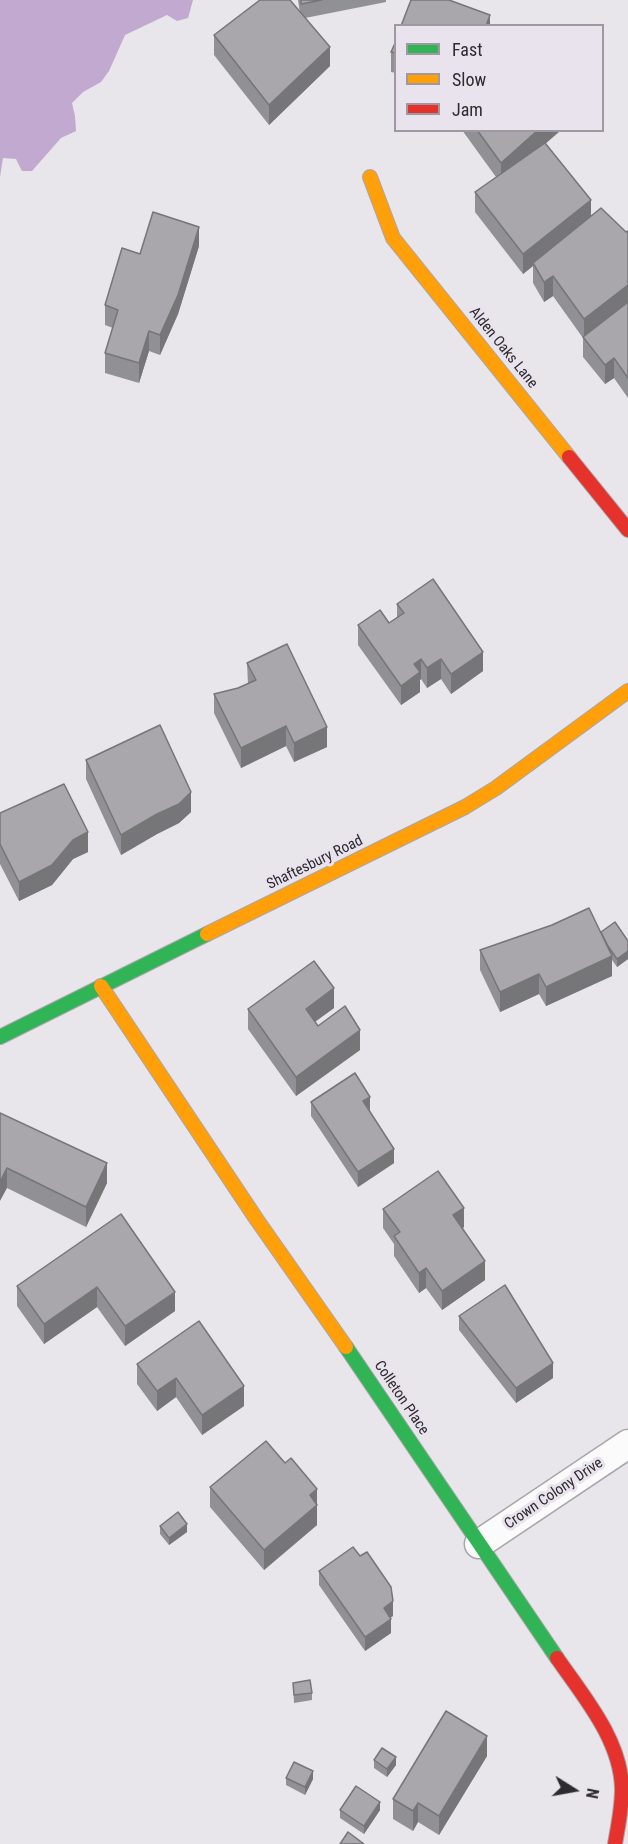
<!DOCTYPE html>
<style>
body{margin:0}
#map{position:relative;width:628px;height:1844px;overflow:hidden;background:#e8e5eb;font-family:"Roboto Condensed",sans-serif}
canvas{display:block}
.legend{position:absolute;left:394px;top:24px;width:210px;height:108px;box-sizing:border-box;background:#e9e3ed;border:2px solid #9e99a1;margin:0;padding:8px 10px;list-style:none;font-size:18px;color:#2d2b2f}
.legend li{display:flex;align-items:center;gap:12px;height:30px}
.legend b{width:30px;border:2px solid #9e99a1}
.north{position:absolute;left:544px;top:1760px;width:60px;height:60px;-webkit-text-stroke:4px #e9e3ed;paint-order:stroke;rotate:101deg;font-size:16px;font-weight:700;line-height:24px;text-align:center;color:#2d2b2f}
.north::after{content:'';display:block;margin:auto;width:21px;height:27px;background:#2d2b2f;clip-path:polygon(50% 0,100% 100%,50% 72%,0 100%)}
</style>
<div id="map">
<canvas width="628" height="1844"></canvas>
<ul class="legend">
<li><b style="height:8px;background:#30b455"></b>Fast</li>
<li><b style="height:8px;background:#ff9f0a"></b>Slow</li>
<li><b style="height:8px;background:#e5322d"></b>Jam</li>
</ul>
<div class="north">N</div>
</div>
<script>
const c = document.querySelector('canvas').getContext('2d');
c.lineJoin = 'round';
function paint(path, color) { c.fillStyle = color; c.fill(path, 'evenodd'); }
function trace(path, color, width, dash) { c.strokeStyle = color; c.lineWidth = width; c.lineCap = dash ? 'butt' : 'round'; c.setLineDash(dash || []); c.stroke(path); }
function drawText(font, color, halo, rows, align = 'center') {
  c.font = font + ' "Roboto Condensed",sans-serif'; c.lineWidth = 6; c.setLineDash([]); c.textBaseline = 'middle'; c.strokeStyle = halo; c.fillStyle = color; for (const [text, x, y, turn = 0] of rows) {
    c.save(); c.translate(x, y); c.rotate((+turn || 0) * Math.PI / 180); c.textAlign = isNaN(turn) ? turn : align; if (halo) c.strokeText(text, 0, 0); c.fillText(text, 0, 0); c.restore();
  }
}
paint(new Path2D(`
 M0,0H193L188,18L177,21L167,15L125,35L109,71L101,82L83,92L72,103L75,116L76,131L61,138L32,171H22L16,159L3,158L0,177Z`), '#c1a9d0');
const street = new Path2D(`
 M479,1544L628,1444`);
const fast = new Path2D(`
 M0,1037L207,934
 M346,1347L557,1658`);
const slow = new Path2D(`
 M370,177L393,238L569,457
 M207,934L465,807L496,788L628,691
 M101,986L257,1220L346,1347`);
const jam = new Path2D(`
 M569,457L628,530
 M557,1658C584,1697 621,1740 622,1789C622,1808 618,1826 615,1844`);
trace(street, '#a9a6ab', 31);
trace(fast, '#a9a6ab', 16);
trace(slow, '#a9a6ab', 16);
trace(jam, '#a9a6ab', 16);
trace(street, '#fcfbfc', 28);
trace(fast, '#30b455', 14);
trace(slow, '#ff9f0a', 14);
trace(jam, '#e5322d', 14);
paint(new Path2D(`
 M298,0H386V2L305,18L330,66L269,125L214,55V35L300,13Z
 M396,41V73L391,72V52Z
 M462,130H559L545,144L591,216L626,232L628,231V398L614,378L605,384L583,357V338L553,296L544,302L533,283V266L523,274L475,212V192L496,177Z
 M199,246L178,314L160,355L149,351L139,383L105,373V353L113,328L105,325V305L140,254Z
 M397,604L483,671L451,694L441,679L427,688L421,679L420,680V692L401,705L358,645V625L389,623L397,617Z
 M247,663L327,747L294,762L286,746L241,768L214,713V694L238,688L248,684Z
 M86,760L191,812L179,823L157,834L121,855L86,779Z
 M0,813L88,852L73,859L52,885L19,901L0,864Z
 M601,932L628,941V959L617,967L612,960V976L546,1006L539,994L500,1012L480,970V950Z
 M334,1008L315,1022L318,1026L360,1050L296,1096L248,1029V1009Z
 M311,1102L370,1111L394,1163L358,1187L311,1116Z
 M0,1113L107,1183L86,1227L7,1188Z
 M383,1209L464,1227L463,1228L485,1280L442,1310L426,1288L419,1293L394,1256V1244L383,1228Z
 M121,1214L175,1311L125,1346L97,1307L44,1344L17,1306V1286Z
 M459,1316L553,1378L516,1403L459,1330Z
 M199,1321L244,1406L202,1435L176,1397L157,1411L137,1384V1364Z
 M210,1487L317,1525L264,1570L210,1507Z
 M160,1526L187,1532L169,1545L160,1534Z
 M319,1571L393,1616L390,1617L391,1633L365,1651L319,1585Z
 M293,1683L312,1693V1700L294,1703Z
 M487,1756L439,1835L418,1822L413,1831L393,1819V1799Z
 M374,1760L396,1765L387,1777L374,1768Z
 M286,1778L313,1779L305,1795L286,1785Z
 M340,1810H380L364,1834L340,1818Z`), '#919094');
paint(new Path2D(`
 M490,15V26H486Z
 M330,47V66L269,125V105Z
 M538,130H559V132L501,182V163Z
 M591,200V220L533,263V266L523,274V254Z
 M199,227V246L178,314L160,355V335Z
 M553,276V296L544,302V282Z
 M628,285V305L584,339V319Z
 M149,331V351L139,383V363Z
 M614,358V378L605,384V365Z
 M483,652V671L451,694V674Z
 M421,659V679L420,680V692L401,705V686L414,664Z
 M441,659V679L427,688V668Z
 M286,726V746L241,768V748Z
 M327,727V747L294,762V743Z
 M191,792V812L179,823L157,834L121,855V835Z
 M88,832V852L73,859L52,885L19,901V882L73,840Z
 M628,951V959L617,967V959Z
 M612,956V976L546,1006V987Z
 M539,974V994L500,1012V992Z
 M334,988V1008L306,1028V1009Z
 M360,1030V1050L296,1096V1077Z
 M370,1097V1111L363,1101Z
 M394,1149V1163L358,1187V1172Z
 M107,1163V1183L86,1227V1207Z
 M7,1168V1188L0,1201V1182Z
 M464,1208V1227L453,1234V1215Z
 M485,1261V1280L442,1310V1291Z
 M426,1268V1288L419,1293V1273Z
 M97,1287V1307L44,1344V1324Z
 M175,1292V1311L125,1346V1326Z
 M553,1363V1378L516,1403V1388Z
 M176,1378V1397L157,1411V1391Z
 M244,1386V1406L202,1435V1415Z
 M317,1489V1525L264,1570V1550L310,1495Z
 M187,1524V1532L169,1545V1538Z
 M393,1601V1616L384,1622V1608Z
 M391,1619V1633L365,1651V1637Z
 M487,1736V1756L439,1835V1816Z
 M396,1757V1765L387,1777V1769Z
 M313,1771V1779L305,1795V1787Z
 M380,1802V1810L364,1834V1826Z
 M418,1803V1822L413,1831V1811Z`), '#767578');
const building = new Path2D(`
 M260,0H290L330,47L269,105L214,35Z
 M301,0H322L301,4Z
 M411,0H449L490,15L486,26H401Z
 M396,41V53L391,52Z
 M477,130H538L501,163Z
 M545,143L591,200L523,254L475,192Z
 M601,208L626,232L628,231V285L584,319L553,276L544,282L533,263Z
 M153,212L199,227L178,295L160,335L149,331L139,363L105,353L118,310L105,305L122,248L140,254Z
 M628,302V378L614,358L605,365L583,337Z
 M433,579L483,652L451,674L441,659L427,668L421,659L414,664L420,672L401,686L358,625L380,610L389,623L404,613L397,604Z
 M287,644L327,727L294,743L286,726L241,748L214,694L238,688L256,680L247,663Z
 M160,725L191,792L179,804L157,814L121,835L86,760Z
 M64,784L88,832L73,840L52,865L19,882L0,844V813Z
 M589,908L612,956L546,987L539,974L500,992L480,950L552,925Z
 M615,922L628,941V951L617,959L608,946L601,932Z
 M314,961L334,988L306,1009L318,1026L345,1006L360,1030L296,1077L248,1009Z
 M355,1073L370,1097L363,1101L394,1149L358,1172L311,1102Z
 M0,1113L107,1163L86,1207L7,1168L0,1182Z
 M438,1171L464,1208L453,1215L485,1261L442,1291L426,1268L419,1273L394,1236L400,1232L383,1209Z
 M121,1214L175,1292L125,1326L97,1287L44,1324L17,1286Z
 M505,1285L553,1363L516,1388L459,1316Z
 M199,1321L244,1386L202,1415L176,1378L157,1391L137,1364Z
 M266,1441L285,1463L291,1458L317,1489L310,1495L317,1505L264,1550L210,1487Z
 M178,1512L187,1524L169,1538L160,1526Z
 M353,1547L360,1556L367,1552L391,1587L393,1601L384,1608L391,1619L365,1637L319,1571Z
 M310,1680L312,1693L294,1695L293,1683Z
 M446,1711L487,1736L439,1816L418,1803L413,1811L393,1799Z
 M382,1748L396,1757L387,1769L374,1760Z
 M294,1762L313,1771L305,1787L286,1778Z
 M356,1786L380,1802L364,1826L340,1810Z
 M348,1832L364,1844H340Z`);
paint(building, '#a9a7ac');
trace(building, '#767578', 1.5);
drawText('15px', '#2d2b2f', '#e9e3ed', [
 ["Alden Oaks Lane",503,348,51],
 ["Shaftesbury Road",315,863,-26],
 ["Colleton Place",401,1398,56],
 ["Crown Colony Drive",554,1494,-34]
]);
</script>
